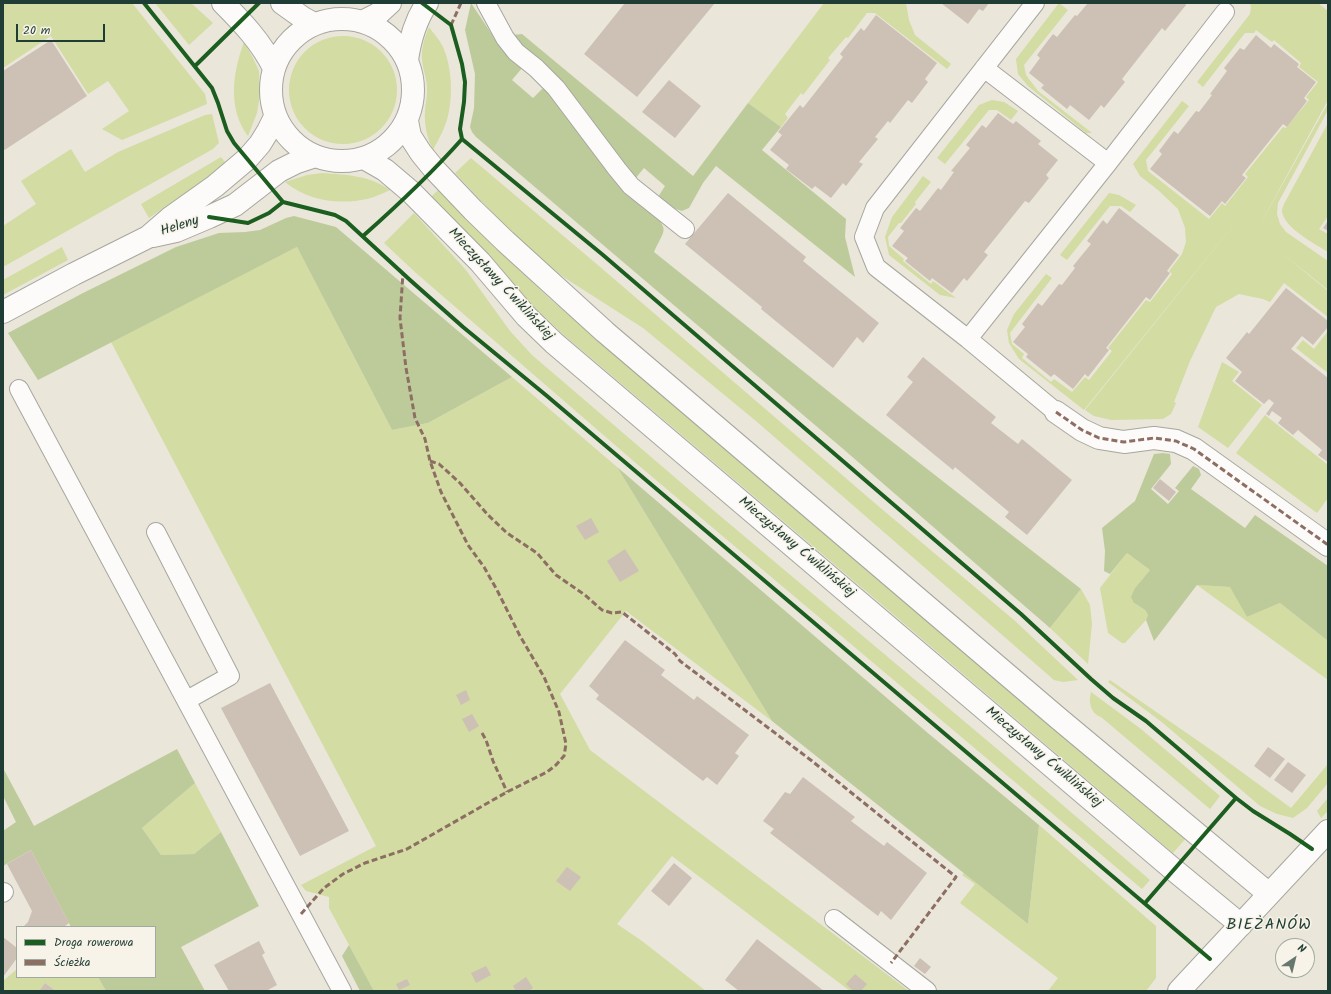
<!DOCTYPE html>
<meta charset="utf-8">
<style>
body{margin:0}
#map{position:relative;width:1331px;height:994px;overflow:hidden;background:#eae6da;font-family:Kalam,sans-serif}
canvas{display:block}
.frame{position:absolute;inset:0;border:4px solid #1f3d34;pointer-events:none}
.legend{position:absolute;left:16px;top:926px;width:140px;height:52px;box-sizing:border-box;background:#f7f3e8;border:1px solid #a1aaa0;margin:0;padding:5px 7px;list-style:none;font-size:12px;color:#1f3d34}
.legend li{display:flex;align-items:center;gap:8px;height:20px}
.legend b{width:20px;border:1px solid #a1aaa0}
.north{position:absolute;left:1275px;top:938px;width:40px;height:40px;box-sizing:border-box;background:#f7f3e8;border:1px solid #a1aaa0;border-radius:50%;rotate:35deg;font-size:11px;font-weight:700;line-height:16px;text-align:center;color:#1f3d34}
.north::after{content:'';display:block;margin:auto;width:14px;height:18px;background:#66786e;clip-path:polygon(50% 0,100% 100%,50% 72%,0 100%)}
.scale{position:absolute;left:16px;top:24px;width:89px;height:18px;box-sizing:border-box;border:2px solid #1f3d34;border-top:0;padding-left:5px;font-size:12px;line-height:14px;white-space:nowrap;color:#1f3d34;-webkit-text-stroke:3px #f7f3e8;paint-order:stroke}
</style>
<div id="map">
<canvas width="1331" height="994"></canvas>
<div class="frame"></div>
<ul class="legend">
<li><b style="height:5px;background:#1b5e20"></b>Droga rowerowa</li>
<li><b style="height:5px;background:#8d6e63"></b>Ścieżka</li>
</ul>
<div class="north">N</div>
<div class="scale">20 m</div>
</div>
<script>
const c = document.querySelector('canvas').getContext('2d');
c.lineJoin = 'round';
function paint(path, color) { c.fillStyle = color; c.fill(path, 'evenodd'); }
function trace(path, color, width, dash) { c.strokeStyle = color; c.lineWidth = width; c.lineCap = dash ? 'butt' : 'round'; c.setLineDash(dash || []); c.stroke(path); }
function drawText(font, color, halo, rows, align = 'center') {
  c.font = font + ' Kalam,sans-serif'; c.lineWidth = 3; c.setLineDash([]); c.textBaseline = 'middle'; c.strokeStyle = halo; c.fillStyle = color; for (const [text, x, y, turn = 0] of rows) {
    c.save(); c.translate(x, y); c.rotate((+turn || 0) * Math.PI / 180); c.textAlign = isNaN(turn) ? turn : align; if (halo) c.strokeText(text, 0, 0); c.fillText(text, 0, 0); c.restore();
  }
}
paint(new Path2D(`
 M3,3H132L205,94L207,104L122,140L102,129L129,111L108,81L88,94L51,36L3,68Z
 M155,3H191L213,23L189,45Z
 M824,3H906L909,20L915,35L951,64L947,69L875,13H867L848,38L846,37L828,58L830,60L803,95L801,93L785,114L788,118L781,127L748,103Z
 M1059,3L1068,10L1024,65L1026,75L1038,91L1092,133H1086L1028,86L1018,74L1016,59Z
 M1249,3H1318L1328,11V100L1256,232L1328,103V110L1278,203L1277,214L1280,224L1286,232L1328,261V290L1278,250L1328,291V317L1284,283L1270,302L1263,299L1239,294L1216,307L1190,361L1174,402L1176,403L1171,414L1163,419L1111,420L1094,416L1085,410L1256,197L1084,410L1019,359L1009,343L1007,330L1014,314L1046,274L1052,278L1010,333L1012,344L1024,354L1022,358L1051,382L1054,379L1072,392L1085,377L1089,380L1112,351L1108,348L1146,300L1150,302L1172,274L1169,271L1182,254L1186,242L1185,228L1178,209L1158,190L1140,176L1133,164L1182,101L1189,106L1146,160L1148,171L1209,219L1222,203L1225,206L1248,177L1245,174L1283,127L1286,128L1309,100L1306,97L1318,82L1299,67L1301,63L1274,40L1272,42L1256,30L1254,33H1245L1203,87L1197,82L1250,14L1251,6Z
 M429,27C433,33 440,40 443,47C452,67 453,95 448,116C445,128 439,139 433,150C427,138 424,124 425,111C425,105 427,99 427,93C428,81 423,71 422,59C421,48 425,37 429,27Z
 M289 90a54 54 0 1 1 108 0a54 54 0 1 1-108 0Z
 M244,42L253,58L259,71L260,95L257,113L248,136C227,108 233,72 244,42Z
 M992,100L1004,102L1018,111L1011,120L997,110H989L945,164L937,158L979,105Z
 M212,114L219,143L213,149L3,267V226L36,204L21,181L71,149L85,172L118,152L205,115Z
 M1328,123V216L1319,229L1328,234V252C1315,244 1283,227 1282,211C1282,209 1283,207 1284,204Z
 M221,157L225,162L212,175L149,218L141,204Z
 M471,158L599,266L877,505L1014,620L1078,680L1063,682L1054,680L756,421L643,328L565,278L542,261L520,242L455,173Z
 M322,173C348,175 368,175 390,190C383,193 375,197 367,199C339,205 308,201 285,182L307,175Z
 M923,176L931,182L915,202L916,204L901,223H899L888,237L889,246L904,259L903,261L931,284L933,281L956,298L940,295L889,255L885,237L892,217Z
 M440,188L497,248L550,299L1187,837L1173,853L887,609L565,336L535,308L430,198Z
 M1109,193L1119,195L1136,205L1130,212L1121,206H1110L1067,260L1060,255Z
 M414,213L466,270L510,331L532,355L706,504L1009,759L1150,880L1142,889L637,464L416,273L384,243Z
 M62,247L68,260L3,295V280Z
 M297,247L392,430L428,423L512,377L617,467L772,721L626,611L560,694L590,750L909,991H850L672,856L617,924L642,941L706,991H374L329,908V897L306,891L301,885L376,846L111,342Z
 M1328,331V373L1296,348L1303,340L1314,349Z
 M1222,362L1239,372L1232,381L1262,405L1228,448L1198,427Z
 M1265,415L1328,465V498L1317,513L1236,453Z
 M1127,553L1150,570L1135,588L1134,603L1145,610L1148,615L1146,620L1125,643H1122L1108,633L1100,588Z
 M1197,585L1231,587L1247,617L1280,603L1328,641V680Z
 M1081,589L1090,605L1092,624L1088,664L1050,628Z
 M1110,680L1217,754L1291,808L1328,764V783L1307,808L1293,818L1277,814L1260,806L1163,723L1108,682Z
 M1091,692L1141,729L1220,796L1210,809L1101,717C1091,714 1088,702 1091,692Z
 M195,783L221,832L194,854L161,855L142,828Z
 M1328,798V811L1321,818L1317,811Z
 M1039,825L1156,926V978L1146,991H1048L1058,978L960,903L975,884L962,875L964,873L1028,924Z
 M17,969V977H98L106,991H56L45,983L39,991H3V981Z`), '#d3dca3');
paint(new Path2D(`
 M471,3L497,42L506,52L523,67L512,80L533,98L545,86L650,210C670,231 665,228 654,252L858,415L1081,589L1050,628L842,448L476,137L472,132L470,127L474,108L475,74L465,30Z
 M522,34L693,176L748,103L781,127L762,150L846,219L845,237L855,277L716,166L703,183L689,208L682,211L673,208L658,197L665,186L644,168L635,179L608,145L582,106L559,81L520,44L512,35Z
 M294,216L336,227L512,377L428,423L392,430L297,247L38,380L8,333L83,293L176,247L219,233L245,232L260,230L286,218Z
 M1163,453L1170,454L1171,464L1151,489L1168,504L1179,491L1175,488L1193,466L1199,469L1201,475L1191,489L1245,528L1255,515L1328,566V641L1280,603L1247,617L1230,587L1197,585L1154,641L1146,620L1148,615L1145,610L1134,603L1131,597L1135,588L1150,570L1127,553L1110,574L1104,571L1105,551L1102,528L1135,501L1154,454Z
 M617,467L929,734L1039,825L1028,924L772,721Z
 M177,749L195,783L142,828L161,855L194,854L221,832L259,906L181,947L205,991H106L98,977H155V927H71L31,850L3,866V831L16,822L3,796V768L34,826Z
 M349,945L374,991H360L342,956Z`), '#bdcb9b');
paint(new Path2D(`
 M625,3H715L637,97L584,54Z
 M941,3H989L983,11L979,9L968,24Z
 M1088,3H1185L1186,5L1165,31L1162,28L1122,79L1125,82L1104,108L1101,105L1089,120L1070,105L1067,109L1041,88L1044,85L1029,73L1040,58L1037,55L1053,34L1057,37L1075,15L1077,16Z
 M876,15L937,63L925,79L928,82L912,103L908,100L890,123L888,121L875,137L878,139L859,162L863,164L846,186L843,183L831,198L815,186L812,189L786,169L789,165L770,150L782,135L778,132L800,105L803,108L843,57L840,54L861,28L864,31Z
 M1256,35L1271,48L1274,44L1299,64L1297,67L1316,82L1304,98L1307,101L1287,127L1283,124L1242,175L1246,178L1225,204L1222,201L1210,216L1150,169L1162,154L1159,151L1174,131L1178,134L1196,111L1199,112L1212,95L1210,94L1227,71L1224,68L1240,48L1244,50Z
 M51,40L87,96L3,151V71Z
 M669,80L701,106L675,138L642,112Z
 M998,113L1013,124L1016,121L1041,141L1038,144L1058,160L1046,175L1049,178L1029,203L1025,201L984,252L988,255L967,281L964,278L952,293L932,278L930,281L905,261L908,258L892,246L904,231L900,228L916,208L920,211L938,188L941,190L954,172L951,171L970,148L966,145L982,125L986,128Z
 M728,193L806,257L803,261L879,323L863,343L857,337L833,368L761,309L762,307L685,244Z
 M1119,208L1179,255L1167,271L1170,273L1150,300L1146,297L1106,348L1109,350L1088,377L1085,374L1073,389L1054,374L1051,377L1026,357L1028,354L1013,342L1025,327L1022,324L1038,303L1042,306L1059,284L1062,285L1075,268L1073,266L1091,244L1087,241L1103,220L1107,224Z
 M1328,221V231L1323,228Z
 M1286,288L1328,321V327L1313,345L1302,336L1291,349L1328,378V462L1318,455L1322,450L1298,430L1293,435L1278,423L1282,418L1272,411L1269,416L1266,414L1274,403L1269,399L1264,404L1235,381L1242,372L1226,358L1247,332L1249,334Z
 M923,357L996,417L991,423L1018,444L1022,439L1072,480L1027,535L1005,517L1009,512L955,467L953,470L886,415L913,382L907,377Z
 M1160,479L1176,492L1169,501L1153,488Z
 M591,518L599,532L585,540L576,526Z
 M625,549L639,571L620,582L607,561Z
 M625,640L665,670L661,675L694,700L697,696L749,735L735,753L739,756L717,785L707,777L703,781L596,699L599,695L589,686Z
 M270,683L349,831L300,856L221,708Z
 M466,690L470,700L461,705L456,695Z
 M472,714L479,726L469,732L462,719Z
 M1268,747L1285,759L1270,778L1254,766Z
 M1288,762L1306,775L1292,793L1274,780Z
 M803,777L855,817L851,821L884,846L887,842L927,873L891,920L881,911L878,916L770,833L774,829L763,821L785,792L790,794Z
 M31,850L69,923L64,927H23L28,922L32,911L7,864Z
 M674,863L692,878L669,906L651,891Z
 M567,867L581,877L570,891L556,881Z
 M3,937L17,948V958L3,977Z
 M757,939L824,991H739L725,980Z
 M259,941L265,953L262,955L277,985L266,991H229L214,965Z
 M920,958L931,967L925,974L914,966Z
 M486,966L491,975L476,983L471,973Z
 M855,974L867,984L861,991H853L846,984Z
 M526,977L533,988L529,991H516L513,986Z
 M407,979L410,985L399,990L396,984Z
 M45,983L56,991H39Z`), '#cdc0b5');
const service = new Path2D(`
 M486,3L505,38L516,52L536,68L556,88L617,169L631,186L685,229
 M1035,3L875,208L864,237L876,267L968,339L1056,412
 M984,68L1108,163
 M968,339L1108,163L1225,12
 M19,389L342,991
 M156,532L230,676L187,700
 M3,893L4,892
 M834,919L927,991`);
const minor = new Path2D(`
 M364,21L378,14L390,3
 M407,60C410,39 415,21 427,3
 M153,236L176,231L209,217L235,205L279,171L297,162L315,156
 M3,312L74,274L148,237L170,218L215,186L247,159L260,144L268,131L275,117
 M1056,412L1082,430L1099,438L1124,442L1154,438L1176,441L1194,449L1328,545`);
const tertiary = new Path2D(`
 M223,3C243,23 261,42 274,68
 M282,3L303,18L314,24
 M271 90a71 71 0 1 1 142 0a71 71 0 1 1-142 0Z
 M407,121L410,136L421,153L434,169L473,210L505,241L605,332L1058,718L1269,894
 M364,158L385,170L411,192L480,262L526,316L554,343L1174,870L1241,925
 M1179,991L1328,831`);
trace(service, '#a6a79f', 20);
trace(minor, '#a6a79f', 24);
trace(tertiary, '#a6a79f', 24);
trace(service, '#fcfbf9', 18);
trace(minor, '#fcfbf9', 22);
trace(tertiary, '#fcfbf9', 22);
trace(new Path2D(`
 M451,25L461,3
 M1056,412L1082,430L1099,438L1124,442L1154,438L1176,441L1194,449L1328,545
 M430,461L439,464L460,483L488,515L507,533L537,553L556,575L585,595L602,610L612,613L622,612L675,654L680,661L812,761L956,877L891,963
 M482,733L486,740L493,761L507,792
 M301,914L324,888L343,874L365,863L407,849L507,792L547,772L556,765L564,756L566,744L559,712L544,677L520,636L497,590L484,567L468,545L441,492L430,461L425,439L415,418L406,368L400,318L403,273`), '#8d6e63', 3, [6, 3]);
trace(new Path2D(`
 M144,3L212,88L218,103L227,131L234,143L283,202L335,215L346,221L410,280L463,327L547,396L1210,959
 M422,3L451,25L462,64L465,82L464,102L460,129L462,139L603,255L1021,614L1091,679L1113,698L1146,721L1236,798L1253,811L1290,834L1312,849
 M195,66L259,3
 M209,217L248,223L269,213L283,202
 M363,236C398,205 431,174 462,139
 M1145,903L1236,798`), '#1b5e20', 4);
drawText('14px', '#1f3d34', '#f7f3e8', [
 ["Heleny",180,227,-18],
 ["Mieczysławy Ćwiklińskiej",500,285,47],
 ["Mieczysławy Ćwiklińskiej",796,548,40],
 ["Mieczysławy Ćwiklińskiej",1043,758,40]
]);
c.letterSpacing = '1px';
drawText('16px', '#1f3d34', '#f7f3e8', [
 ["BIEŻANÓW",1269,926]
]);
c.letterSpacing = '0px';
</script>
